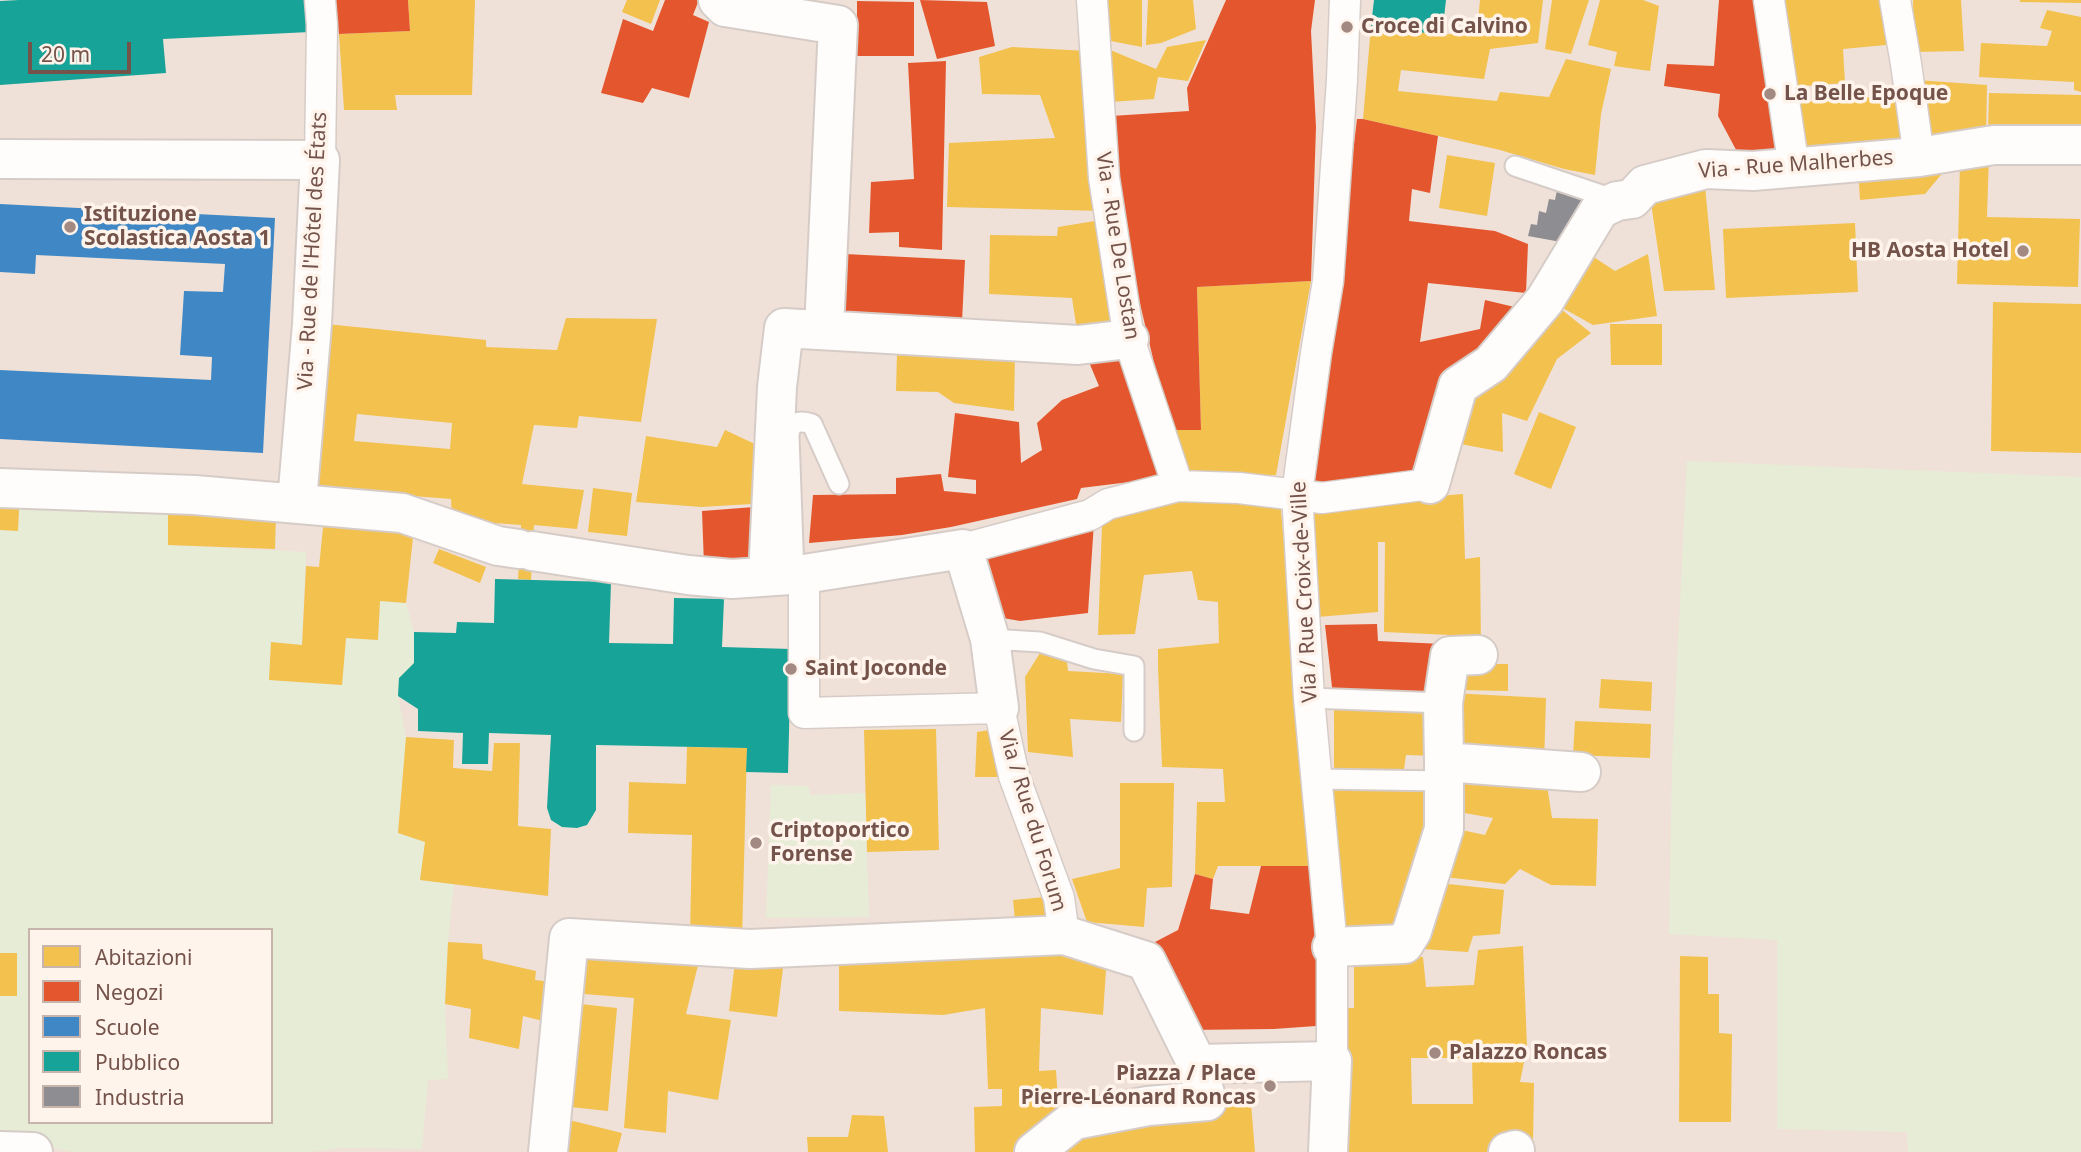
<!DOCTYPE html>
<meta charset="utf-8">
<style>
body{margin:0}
#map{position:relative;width:2081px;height:1152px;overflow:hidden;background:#f7f0ea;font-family:"Noto Sans",sans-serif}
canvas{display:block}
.legend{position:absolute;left:28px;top:928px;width:245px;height:196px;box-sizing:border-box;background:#fff4eb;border:2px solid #c7b4ab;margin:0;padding:9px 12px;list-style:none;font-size:21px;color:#74534b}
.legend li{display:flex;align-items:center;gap:14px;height:35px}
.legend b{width:35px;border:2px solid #c7b4ab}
.scale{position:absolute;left:28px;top:42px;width:103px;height:32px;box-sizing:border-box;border:4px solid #74534b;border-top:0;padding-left:9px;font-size:21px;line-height:24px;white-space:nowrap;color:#74534b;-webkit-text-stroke:5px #fff4eb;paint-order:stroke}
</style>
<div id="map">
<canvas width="2081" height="1152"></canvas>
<ul class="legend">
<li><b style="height:19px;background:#f2c14e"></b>Abitazioni</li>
<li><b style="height:19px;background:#e4572e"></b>Negozi</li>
<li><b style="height:19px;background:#3f88c5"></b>Scuole</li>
<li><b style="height:19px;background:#17a398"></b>Pubblico</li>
<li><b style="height:19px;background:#8d8d92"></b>Industria</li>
</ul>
<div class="scale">20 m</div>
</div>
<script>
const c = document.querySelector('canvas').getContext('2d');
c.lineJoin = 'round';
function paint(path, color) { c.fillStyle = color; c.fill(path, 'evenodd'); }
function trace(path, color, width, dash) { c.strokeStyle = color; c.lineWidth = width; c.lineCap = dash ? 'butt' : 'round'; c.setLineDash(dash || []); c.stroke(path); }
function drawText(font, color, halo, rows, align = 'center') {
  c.font = font + ' "Noto Sans",sans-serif'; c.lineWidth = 7; c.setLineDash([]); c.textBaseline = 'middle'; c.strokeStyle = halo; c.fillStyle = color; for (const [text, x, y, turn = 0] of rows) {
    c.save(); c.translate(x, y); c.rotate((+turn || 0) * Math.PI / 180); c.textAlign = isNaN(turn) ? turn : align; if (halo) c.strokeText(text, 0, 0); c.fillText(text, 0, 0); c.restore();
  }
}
paint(new Path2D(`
 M0,0H2081V1152H0ZM30,930H271V1122H30Z`), '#f0e1d8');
paint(new Path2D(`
 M1687,461L2081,477V1152H1908L1907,1132L1777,1129V940L1669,934L1672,764Z
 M19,509H168V545L306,552L302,645L271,643L270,680L342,685L346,638L378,640L380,601L406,603L414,632V663L399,678L398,696L406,737L398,833L425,842L421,880L454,884L448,942L445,1004L448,1079L428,1080L422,1149L343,1148L309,1152H73L22,1142H0V996H17V954L0,953V530L18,531ZM30,930H271V1122H30Z
 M771,785L809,786L810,795L865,793L869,917L766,918Z`), '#e6ecd5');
paint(new Path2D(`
 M408,0H475L472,95H395L397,110H344L339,34L410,31Z
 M627,0H660L651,24L622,12Z
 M1097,0H1142V47L1100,39Z
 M1148,0H1193L1196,29L1161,43L1146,45Z
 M1480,0H1543L1538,43L1490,49L1484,79L1401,70L1398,91L1497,101L1500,92L1549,97L1566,59L1611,69L1601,114L1595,175L1564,169L1500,150L1363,119L1371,26L1442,35L1477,31Z
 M1552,0H1589L1571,54L1545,49Z
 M1600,0H1643L1659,6L1650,71L1614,66L1617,52L1588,45Z
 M1777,0H1889L1896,44L1843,49L1845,83L1790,87Z
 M1913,0H1961L1964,51L1914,52Z
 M2020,0H2081V3L2020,2Z
 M2047,10L2081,17V92L2074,90V82L1979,77L1981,43L2047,46L2052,31L2040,28Z
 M1206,40L1188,81L1158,77L1154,99L1110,102L1103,47L1156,69L1167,47Z
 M1012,47L1088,51L1102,211L947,207L949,143L1055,138L1040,95L982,94L979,57Z
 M1917,80L1987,85L1986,141L1925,139Z
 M1989,93L2081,95V133L1988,131Z
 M1902,95L1908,151L1801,159L1790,103Z
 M1989,154L1987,217L2080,219L2078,287L1957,284L1960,163Z
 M1447,155L1495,163L1487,216L1439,208Z
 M1858,167L1945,170L1925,194L1860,200Z
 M1705,186L1715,290L1664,291L1650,196Z
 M1101,220L1121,330L1078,337L1072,298L989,294L990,235L1057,236L1058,227Z
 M1855,223L1858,292L1726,298L1723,229Z
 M1583,250L1615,271L1648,254L1657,316L1593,325L1552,302L1591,333L1557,359L1527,421L1502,413L1503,452L1455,443L1454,420Z
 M1311,281L1276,475L1184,477L1170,430H1201L1197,287Z
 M1993,302L2081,304V453L1991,451Z
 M566,318L657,319L641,422L579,416L577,428L534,425L522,484L584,490L577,529L534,525L531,580L518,579L521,525L452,520L451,499L312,488L326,324L486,340V347L557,350ZM357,414L452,423L450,449L354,441Z
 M1610,324H1662V365H1611Z
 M1015,351L1014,411L954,403L938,392L896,391L897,352Z
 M1539,412L1576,427L1551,489L1514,474Z
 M725,430L757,445L752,504L701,507L636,502L646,436L717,447Z
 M593,488L632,493L627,536L588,532Z
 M1176,494L1280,502L1317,866H1218L1213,879L1195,874L1197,802H1225L1223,769L1162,767L1158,667V649L1219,643L1218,602L1198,600L1192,571L1144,575L1135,634L1098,635L1102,525L1119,511Z
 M1463,494L1465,559L1480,557L1481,647L1450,648V635L1384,632L1385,542H1378V612L1317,617L1311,506Z
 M0,508L19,509L18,531L0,530Z
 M168,509L276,514L275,549L168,545Z
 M324,518L414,528L406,603L380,601L378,640L346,638L342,685L269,680L271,642L302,645L306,566L319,567Z
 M439,549L486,567L480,583L433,563Z
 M1040,653L1067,662L1068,671L1123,674L1121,722L1070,719L1073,757L1028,752L1025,677Z
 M1458,664H1508V691L1458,690Z
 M1601,679L1652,682L1651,711L1599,708Z
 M1452,693L1546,698L1544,765L1450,758Z
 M1334,703L1437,707L1436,756L1406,755L1403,777H1334Z
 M1575,721L1651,724L1650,758L1573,755Z
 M936,729L939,850L867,852L864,730Z
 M995,729L1006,777H975L977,732Z
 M406,737L454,740L453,768L492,771L494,743H520L518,826L551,829L548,896L420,880L425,842L398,833Z
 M687,747L747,748L742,939L690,937L692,835L628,833L629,782L686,784Z
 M1447,768L1545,772L1552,818L1598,819L1596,886L1551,885L1520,869L1505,884L1445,877L1457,829L1485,835L1493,818L1447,810Z
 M1333,781L1439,785L1407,936L1346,933Z
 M1120,783H1174L1172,887L1147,888L1144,927L1087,922L1072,879L1120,868Z
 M1439,883L1504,890L1500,934L1473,936L1468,952L1407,948Z
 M1045,897L1048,926L1016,930L1013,900Z
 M448,942L482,944L483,959L536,971L535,980L552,982L547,1022L523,1016L519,1049L469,1038L471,1009L445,1004Z
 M1523,946L1527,1047L1520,1082L1534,1083L1533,1142H1496L1487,1152H1345L1343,1008H1354V958L1423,957L1426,987L1474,985L1478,950ZM1411,1058H1472L1473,1104H1412Z
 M586,948L700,957L686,1014L731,1020L718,1100L668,1091L666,1133L624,1128L634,998L584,994Z
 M1065,948L1107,955L1103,1015L1041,1008L1039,1071L1056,1070L1060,1129L1028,1152H975L974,1107L1002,1106V1089H988L985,1008L943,1015L839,1011V954Z
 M0,953H17V996H0Z
 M1680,956L1708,957V994H1719V1033L1732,1034L1731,1122H1679Z
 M735,962L783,968L777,1017L729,1011Z
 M571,1003L617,1008L608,1111L561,1106Z
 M1251,1103L1255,1152H1056V1143L1148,1113Z
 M852,1115L884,1116L888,1152H808L807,1137H848Z
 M561,1118L622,1133L617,1152H558Z`), '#f2c14e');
paint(new Path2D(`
 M335,0H408L410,31L339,34Z
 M665,0H699L693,15L709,22L689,98L652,88L643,103L601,93L623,19L653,31Z
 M920,0L987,2L995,46L937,59Z
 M1226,0H1315L1311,31L1316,127L1311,281L1197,287L1201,430H1170L1136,287L1122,207L1111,116L1189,111L1187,88Z
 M1719,0H1766L1787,160L1742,161L1718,116L1720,94L1664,86L1667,64L1714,66Z
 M857,1L914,2V56H857Z
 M946,61L942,250L899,247V232L869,233L871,182L914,179L908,63Z
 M1357,119H1363L1438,136L1430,193L1412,189L1409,221L1495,231L1528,244L1526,293L1428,283L1420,342L1480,329L1485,300L1527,310L1421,476L1312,487Z
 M845,254L965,260L962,322L842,317Z
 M1127,352L1170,477L1081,488L1077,499L951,527L902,535L809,543L813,495L896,494V478L941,474L944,491L976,494V480L948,477L955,413L1019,422L1021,463L1042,450L1037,423L1062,400L1099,386L1086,355Z
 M754,507L753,563L704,565L702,511Z
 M1094,522L1088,613L1020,621L1003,618L979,552Z
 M1377,624L1378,641L1443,644L1438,701L1333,696L1325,625Z
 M1261,866H1317L1316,1026L1274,1029L1188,1030L1155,942L1178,930L1195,874L1213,879L1210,909L1249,914Z`), '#e4572e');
paint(new Path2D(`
 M0,204L275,218L263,453L0,439V370L211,380L212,357L180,355L184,291L223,292L225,264L36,255L35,274L0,272Z`), '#3f88c5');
paint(new Path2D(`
 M19,0H307L310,32L163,39L166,73L0,85V1Z
 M1374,0H1446L1442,35L1371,26Z
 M495,579L611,582L609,643L673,644L674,598L724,599L722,647L791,649L788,773L746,772L747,748L596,745V810L587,825L577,828L562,827L551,820L547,808L551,735L489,733L488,764H462L463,733L418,731V709L398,696L399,678L414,663V632L456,633L457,622L494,623Z`), '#17a398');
paint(new Path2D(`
 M1557,190L1590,196L1569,233L1563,231L1561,242L1528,236L1531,224L1537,225L1539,211L1546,213L1549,199L1555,200Z`), '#8d8d92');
const service = new Path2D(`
 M1515,166L1616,200
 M794,574L789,436C790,421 800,420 812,424L839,484
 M990,639L1040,642L1094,659L1134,666V731
 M1309,698L1443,703
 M1317,779L1444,781`);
const pedestrian = new Path2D(`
 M1092,0L1104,178L1129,339L1178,486
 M1769,0L1794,168
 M1895,0L1906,64L1919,157
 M320,160L322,25L320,0
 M963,549L1090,515L1108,504L1178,486L1239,488L1322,498L1430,484
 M804,574V713L999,708L1014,776L1059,898L1064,935
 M1332,1061V947L1309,698L1297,494L1316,353L1328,281L1342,80L1345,0`);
const minor = new Path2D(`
 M718,0L725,7L838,25L824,330
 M0,159L320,160L312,324L297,502
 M1430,484L1458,386L1491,364L1545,300L1600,209L1617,201L1632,199L1645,185L1706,169L1753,171L1919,157L1994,145H2081
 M0,488L195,495L402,513L498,546L519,549
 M532,551L688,575L732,579L804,574L963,549L990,639L999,708
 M768,576L777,387L784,328L1078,345L1129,339
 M1444,762L1443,703L1450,656L1478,655
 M1332,947L1404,944L1412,931L1444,829V762L1581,772
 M0,1151L33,1152
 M548,1152L569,938L750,949L1064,935L1146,961L1197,1064L1332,1061L1328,1152
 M1034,1152L1074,1120L1148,1106L1207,1101L1197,1064
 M1508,1152L1515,1150`);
trace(service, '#d6ccc7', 23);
trace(pedestrian, '#d6ccc7', 33);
trace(minor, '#d6ccc7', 42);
trace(service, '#fefdfc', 19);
trace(pedestrian, '#fefdfc', 30);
trace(minor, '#fefdfc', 38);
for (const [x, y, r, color] of [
 [1347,27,7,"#a28a83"],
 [1770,94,7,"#a28a83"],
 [70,227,7,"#a28a83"],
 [2023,251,7,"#a28a83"],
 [791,669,7,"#a28a83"],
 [756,843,7,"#a28a83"],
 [1435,1053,7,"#a28a83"],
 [1270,1086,7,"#a28a83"]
]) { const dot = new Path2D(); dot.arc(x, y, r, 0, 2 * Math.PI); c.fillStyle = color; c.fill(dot); trace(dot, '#fff4eb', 2.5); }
drawText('bold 21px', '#74534b', '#fff4eb', [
 ["Croce di Calvino",1361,27],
 ["La Belle Epoque",1784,94],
 ["Istituzione",84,215],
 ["Scolastica Aosta 1",84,239],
 ["HB Aosta Hotel",2009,251,"right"],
 ["Saint Joconde",805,669],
 ["Criptoportico",770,831],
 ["Forense",770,855],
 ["Palazzo Roncas",1449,1053],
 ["Piazza / Place",1256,1074,"right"],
 ["Pierre-Léonard Roncas",1256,1098,"right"]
], 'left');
drawText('21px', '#74534b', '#fff4eb', [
 ["Via - Rue Malherbes",1796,165,-4],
 ["Via - Rue De Lostan",1117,246,81],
 ["Via - Rue de l'Hôtel des États",313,251,-87],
 ["Via / Rue Croix-de-Ville",1305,592,-93],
 ["Via / Rue du Forum",1032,821,73]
]);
</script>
